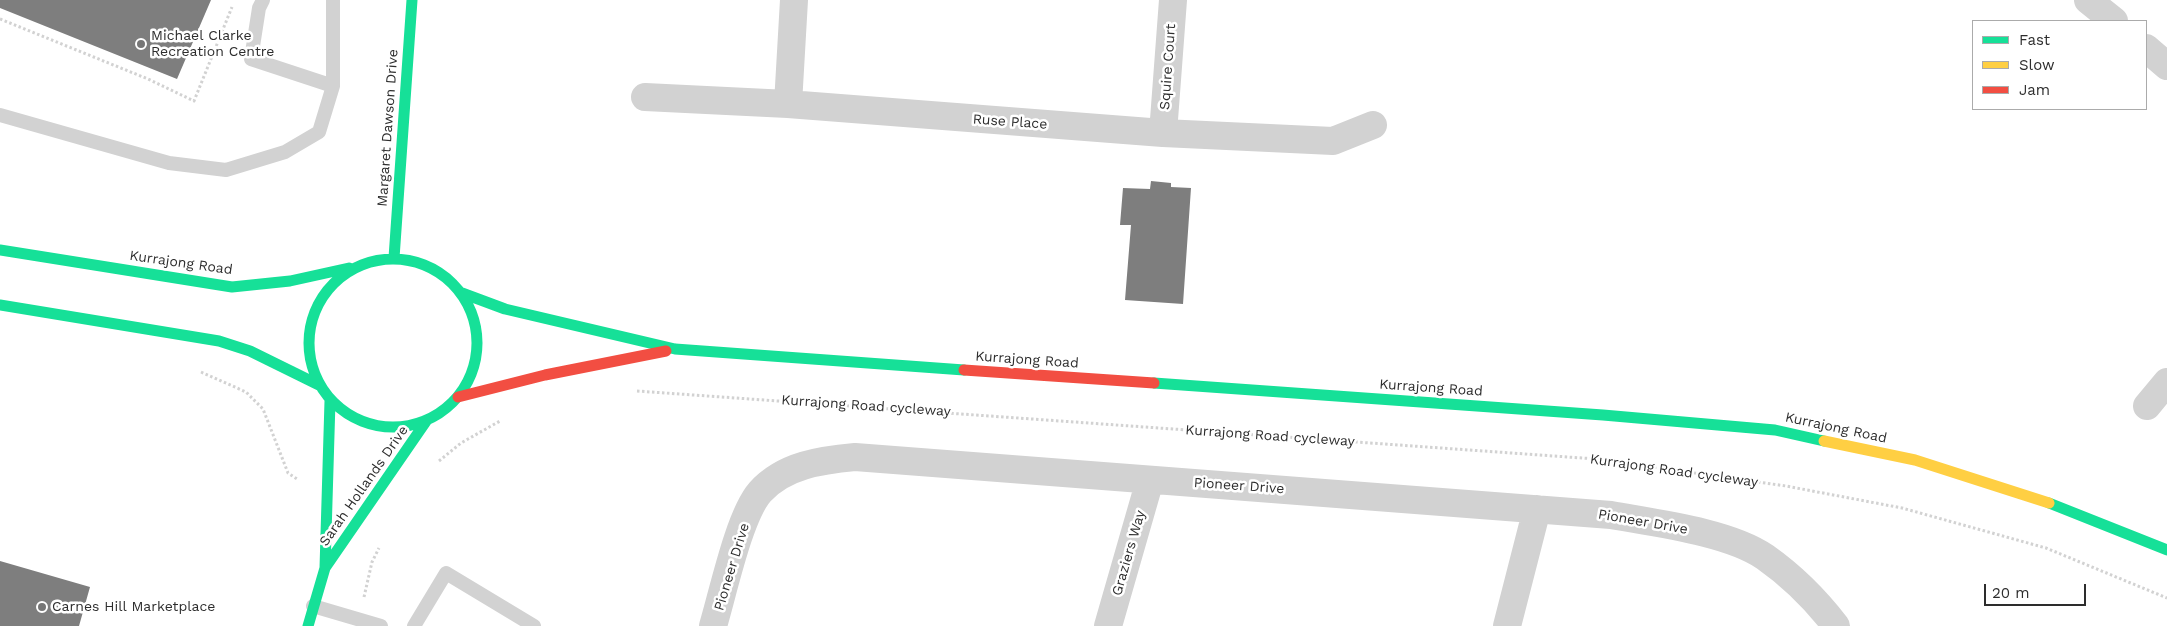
<!DOCTYPE html>
<style>
body{margin:0}
#map{position:relative;width:2167px;height:626px;overflow:hidden;background:#fff;font-family:"Work Sans",sans-serif}
canvas{display:block}
.legend{position:absolute;left:1972px;top:20px;width:175px;height:90px;box-sizing:border-box;background:#fff;border:1px solid #ababab;margin:0;padding:6px 9px;list-style:none;font-size:15px;color:#2d2d2d}
.legend li{display:flex;align-items:center;gap:10px;height:25px}
.legend b{width:25px;border:1px solid #ababab}
.scale{position:absolute;left:1984px;top:584px;width:102px;height:22px;box-sizing:border-box;border:2px solid #2d2d2d;border-top:0;padding-left:6px;font-size:15px;line-height:18px;white-space:nowrap;color:#2d2d2d;-webkit-text-stroke:4px #fff;paint-order:stroke}
</style>
<div id="map">
<canvas width="2167" height="626"></canvas>
<ul class="legend">
<li><b style="height:6px;background:#16e098"></b>Fast</li>
<li><b style="height:6px;background:#ffcf43"></b>Slow</li>
<li><b style="height:6px;background:#f24e42"></b>Jam</li>
</ul>
<div class="scale">20 m</div>
</div>
<script>
const c = document.querySelector('canvas').getContext('2d');
c.lineJoin = 'round';
function paint(path, color) { c.fillStyle = color; c.fill(path, 'evenodd'); }
function trace(path, color, width, dash) { c.strokeStyle = color; c.lineWidth = width; c.lineCap = dash ? 'butt' : 'round'; c.setLineDash(dash || []); c.stroke(path); }
function drawText(font, color, halo, rows, align = 'center') {
  c.font = font + ' "Work Sans",sans-serif'; c.lineWidth = 5; c.setLineDash([]); c.textBaseline = 'middle'; c.strokeStyle = halo; c.fillStyle = color; for (const [text, x, y, turn = 0] of rows) {
    c.save(); c.translate(x, y); c.rotate((+turn || 0) * Math.PI / 180); c.textAlign = isNaN(turn) ? turn : align; if (halo) c.strokeText(text, 0, 0); c.fillText(text, 0, 0); c.restore();
  }
}
paint(new Path2D(`
 M0,0H211L177,79L0,8Z
 M1151,181L1171,183V187L1191,188L1183,304L1125,300L1131,225H1120L1123,188L1150,189Z
 M0,561L90,587L79,626H0Z`), '#7e7e7e');
trace(new Path2D(`
 M0,19L148,79L194,101L232,7
 M201,372L246,392L263,409L288,473L297,479
 M637,391L1596,459L1786,486L1902,508L2046,548L2167,598
 M439,461L461,443L500,421
 M364,597L372,562L379,548`), '#d2d2d2', 3, [2.5, 2.5]);
trace(new Path2D(`
 M263,0L259,8L251,59L333,86
 M0,115L169,163L226,170L285,152L319,132L333,86V0
 M313,606L381,626
 M414,626L446,573L534,626`), '#d2d2d2', 14);
trace(new Path2D(`
 M2088,0L2114,21
 M2146,48L2167,66
 M645,97L788,104L1163,133L1333,141L1373,125
 M788,104L794,0
 M1163,133L1173,0
 M2147,406L2167,382
 M713,626C723,593 739,516 760,492C784,465 822,460 855,457L1611,515C1655,523 1729,532 1765,557C1792,576 1816,600 1836,626
 M1108,626L1150,480
 M1507,626L1537,509`), '#d2d2d2', 28);
trace(new Path2D(`
 M0,250L232,287L290,281L349,268
 M394,258L412,0
 M309 343a84 84 0 1 1 168 0a84 84 0 1 1-168 0Z
 M462,293L505,309L675,349L964,370
 M0,305L219,341L250,351L319,385
 M1154,383L1603,415L1775,430L1824,441
 M2049,503L2167,550
 M325,568L427,420
 M308,626L325,568L330,401`), '#16e098', 11);
trace(new Path2D(`
 M1824,441L1915,460L2049,503`), '#ffcf43', 11);
trace(new Path2D(`
 M964,370L1154,383
 M458,397L545,375L666,351`), '#f24e42', 11);
for (const [x, y, r, color] of [
 [141,44,5,"#767676"],
 [42,607,5,"#767676"]
]) { const dot = new Path2D(); dot.arc(x, y, r, 0, 2 * Math.PI); c.fillStyle = color; c.fill(dot); trace(dot, '#fff', 2); }
drawText('14px', '#2d2d2d', '#fff', [
 ["Michael Clarke",151,36],
 ["Recreation Centre",151,52],
 ["Carnes Hill Marketplace",52,607]
], 'left');
drawText('14px', '#2d2d2d', '#fff', [
 ["Squire Court",1168,67,-86],
 ["Ruse Place",1010,122,4],
 ["Margaret Dawson Drive",388,128,-86],
 ["Kurrajong Road",181,263,8],
 ["Kurrajong Road",1027,360,4],
 ["Kurrajong Road",1431,388,4],
 ["Kurrajong Road cycleway",866,406,4],
 ["Kurrajong Road",1836,428,12],
 ["Kurrajong Road cycleway",1270,436,4],
 ["Kurrajong Road cycleway",1674,471,8],
 ["Sarah Hollands Drive",364,486,-55],
 ["Pioneer Drive",1239,486,4],
 ["Pioneer Drive",1643,522,10],
 ["Graziers Way",1129,553,-74],
 ["Pioneer Drive",732,567,-73]
]);
</script>
